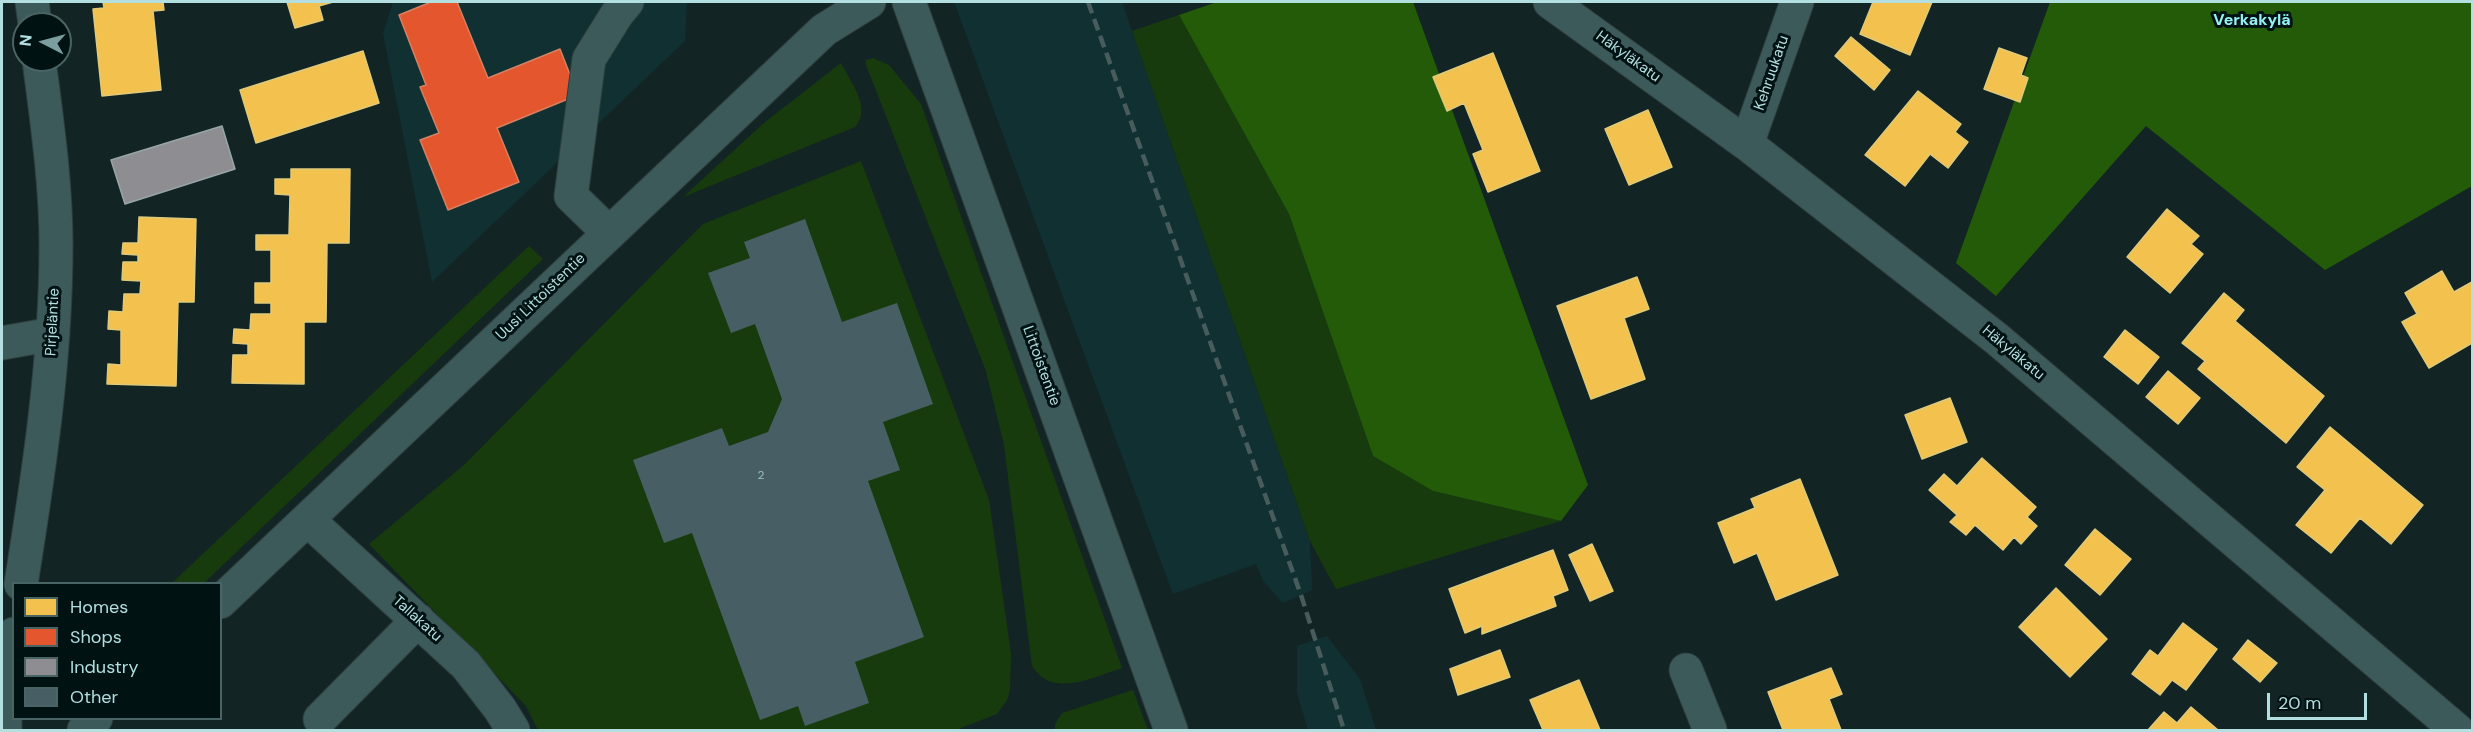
<!DOCTYPE html>
<meta charset="utf-8">
<style>
body{margin:0}
#map{position:relative;width:2474px;height:732px;overflow:hidden;background:#132424;font-family:"DM Sans",sans-serif}
canvas{display:block}
.frame{position:absolute;inset:0;border:3px solid #b4dfe0;pointer-events:none}
.legend{position:absolute;left:12px;top:582px;width:210px;height:138px;box-sizing:border-box;background:#011212;border:2px solid #496464;margin:0;padding:8px 10px;list-style:none;font-size:18px;color:#b4dfe0}
.legend li{display:flex;align-items:center;gap:12px;height:30px}
.legend b{width:30px;border:2px solid #496464}
.north{position:absolute;left:12px;top:12px;width:60px;height:60px;box-sizing:border-box;background:#011212;border:2px solid #496464;border-radius:50%;rotate:276deg;font-size:16px;font-weight:700;line-height:24px;text-align:center;color:#b4dfe0}
.north::after{content:'';display:block;margin:auto;width:21px;height:27px;background:#7c9e9e;clip-path:polygon(50% 0,100% 100%,50% 72%,0 100%)}
.scale{position:absolute;left:2267px;top:693px;width:100px;height:27px;box-sizing:border-box;border:3px solid #b4dfe0;border-top:0;padding-left:8px;font-size:18px;line-height:21px;white-space:nowrap;color:#b4dfe0;-webkit-text-stroke:4px #011212;paint-order:stroke}
</style>
<div id="map">
<canvas width="2474" height="732"></canvas>
<div class="frame"></div>
<ul class="legend">
<li><b style="height:16px;background:#f2c14e"></b>Homes</li>
<li><b style="height:16px;background:#e4572e"></b>Shops</li>
<li><b style="height:16px;background:#8d8d92"></b>Industry</li>
<li><b style="height:16px;background:#475f64"></b>Other</li>
</ul>
<div class="north">N</div>
<div class="scale">20 m</div>
</div>
<script>
const c = document.querySelector('canvas').getContext('2d');
c.lineJoin = 'round';
function paint(path, color) { c.fillStyle = color; c.fill(path, 'evenodd'); }
function trace(path, color, width, dash) { c.strokeStyle = color; c.lineWidth = width; c.lineCap = dash ? 'butt' : 'round'; c.setLineDash(dash || []); c.stroke(path); }
function drawText(font, color, halo, rows, align = 'center') {
  c.font = font + ' "DM Sans",sans-serif'; c.lineWidth = 6; c.setLineDash([]); c.textBaseline = 'middle'; c.strokeStyle = halo; c.fillStyle = color; for (const [text, x, y, turn = 0] of rows) {
    c.save(); c.translate(x, y); c.rotate((+turn || 0) * Math.PI / 180); c.textAlign = isNaN(turn) ? turn : align; if (halo) c.strokeText(text, 0, 0); c.fillText(text, 0, 0); c.restore();
  }
}
paint(new Path2D(`
 M393,2H687L685,41L432,282L383,33Z
 M954,2H1122L1310,541L1312,590L1283,603L1263,581L1256,564L1173,594Z
 M1327,636L1360,679L1376,730H1308L1297,693V646Z`), '#103032');
paint(new Path2D(`
 M1179,15L1289,214L1373,456L1433,491L1561,521L1336,589L1310,541L1132,31Z
 M873,58L889,65L921,104L1122,668C1093,677 1053,699 1032,666L1004,445L986,371L866,65V60Z
 M841,63C851,83 872,108 855,127L683,197L765,122Z
 M861,161L989,500L1011,654L1010,690L1007,700L997,714L956,730H538L526,706L369,544L464,465L703,224Z
 M529,246L543,259L204,583H172Z
 M1133,690L1148,730H1055V724L1062,713Z`), '#183b0d');
paint(new Path2D(`
 M1217,2H1413L1588,485L1561,521L1433,491L1373,456L1289,214L1179,15Z
 M2050,2H2472V186L2325,270L2146,126L1996,296L1956,263Z`), '#235b09');
const homes = new Path2D(`
 M103,2H163L164,10L153,11L161,90L102,96L93,9L104,8Z
 M287,2H333L319,6L323,20L295,28Z
 M1873,2H1932L1910,55L1860,34Z
 M1851,37L1890,70L1874,90L1835,56Z
 M1999,48L2027,58L2021,75L2028,78L2020,102L1984,89Z
 M363,51L379,103L256,143L240,90Z
 M1493,53L1540,171L1488,192L1473,154L1483,150L1464,103L1447,111L1433,77Z
 M1918,91L1961,124L1955,132L1968,142L1948,168L1930,154L1905,186L1865,155Z
 M1648,110L1672,167L1629,185L1605,129Z
 M291,169H350L349,243H327L326,322H304V384L232,383L233,355H248V344L233,343L234,329L250,330L251,314H271V303H255V283H271V250H256V235H289L290,195L275,194V179H291Z
 M2167,209L2199,236L2191,244L2203,254L2170,293L2127,257Z
 M139,217L196,219L194,302H178L176,386L107,384L108,364L121,365V330L108,329L109,311L123,312L124,294H140L141,281L122,280L123,262H138V255L122,254L123,243H138Z
 M2442,271L2454,292L2472,282V343L2429,368L2402,322L2417,314L2405,293Z
 M1637,277L1649,309L1624,318L1645,379L1591,399L1557,306Z
 M2224,293L2244,310L2235,321L2324,396L2286,443L2198,369L2205,361L2182,343Z
 M2125,330L2159,357L2138,384L2104,357Z
 M2168,371L2200,398L2178,424L2146,397Z
 M1950,398L1967,442L1922,459L1905,415Z
 M2330,427L2423,505L2391,544L2360,518L2331,553L2296,525L2325,490L2297,467Z
 M1982,458L2036,507L2027,517L2037,526L2021,544L2014,537L2003,550L1975,525L1966,535L1950,522L1957,515L1929,490L1944,474L1957,486Z
 M1800,479L1838,575L1776,600L1757,553L1734,563L1718,523L1755,508L1751,499Z
 M2095,529L2131,559L2100,595L2065,565Z
 M1592,544L1613,591L1590,601L1569,555Z
 M1553,550L1568,590L1553,596L1556,606L1482,634V626L1465,633L1449,589Z
 M2056,588L2107,639L2070,677L2019,627Z
 M2183,623L2217,649L2186,690L2172,680L2160,695L2132,674L2150,650L2158,656Z
 M2248,640L2277,663L2260,682L2233,659Z
 M1500,650L1510,677L1458,695L1450,669Z
 M1831,668L1842,694L1829,699L1841,730H1783L1768,692Z
 M1579,680L1600,730H1543L1530,700Z
 M2191,707L2218,730H2148L2164,712L2177,723Z`);
paint(homes, '#f2c14e');
trace(homes, '#dfca7a', 1.5);
const shops = new Path2D(`
 M431,2H457L488,78L560,49L578,95L497,128L519,182L448,210L420,140L439,133L420,87L426,85L399,15Z`);
paint(shops, '#e4572e');
trace(shops, '#d68063', 1.5);
const industry = new Path2D(`
 M222,126L235,169L125,204L111,160Z`);
paint(industry, '#8d8d92');
trace(industry, '#99a6a9', 1.5);
paint(new Path2D(`
 M805,219L842,322L897,303L933,404L883,422L900,470L868,481L924,637L855,662L869,703L805,726L798,706L760,720L692,533L664,543L633,460L722,428L729,446L768,432L782,399L755,324L731,333L708,273L750,258L744,242Z`), '#475f64');
const minor = new Path2D(`
 M32,2L35,24
 M909,2L1171,730
 M1550,2L1747,144L1997,339L2457,730
 M1747,144L1797,2
 M609,233L571,196L589,59L617,14L627,2
 M2,343L53,334
 M308,520L466,665L500,709L513,730
 M21,584C39,471 56,360 56,245C56,183 47,122 39,60
 M220,602L824,30L869,2
 M1686,670L1710,730
 M320,719L418,620
 M5,730V688L14,634
 M84,730L96,718`);
trace(minor, '#2f3f3f', 35);
trace(minor, '#3d5a5b', 33);
trace(new Path2D(`
 M1088,2L1301,595L1344,730`), '#485c5d', 4.5, [12, 6]);
drawText('12px', '#99bfc1', null, [
 ["2",761,476]
]);
drawText('15px', '#b4dfe0', '#011212', [
 ["Häkyläkatu",1628,57,36],
 ["Kehruukatu",1772,73,-71],
 ["Uusi Littoistentie",541,297,-44],
 ["Pirjeläntie",53,322,-87],
 ["Häkyläkatu",2013,353,40],
 ["Littoistentie",1041,366,70],
 ["Tallakatu",417,619,42]
]);
drawText('bold 16px', '#95f1f4', '#011212', [
 ["Verkakylä",2252,21]
]);
</script>
